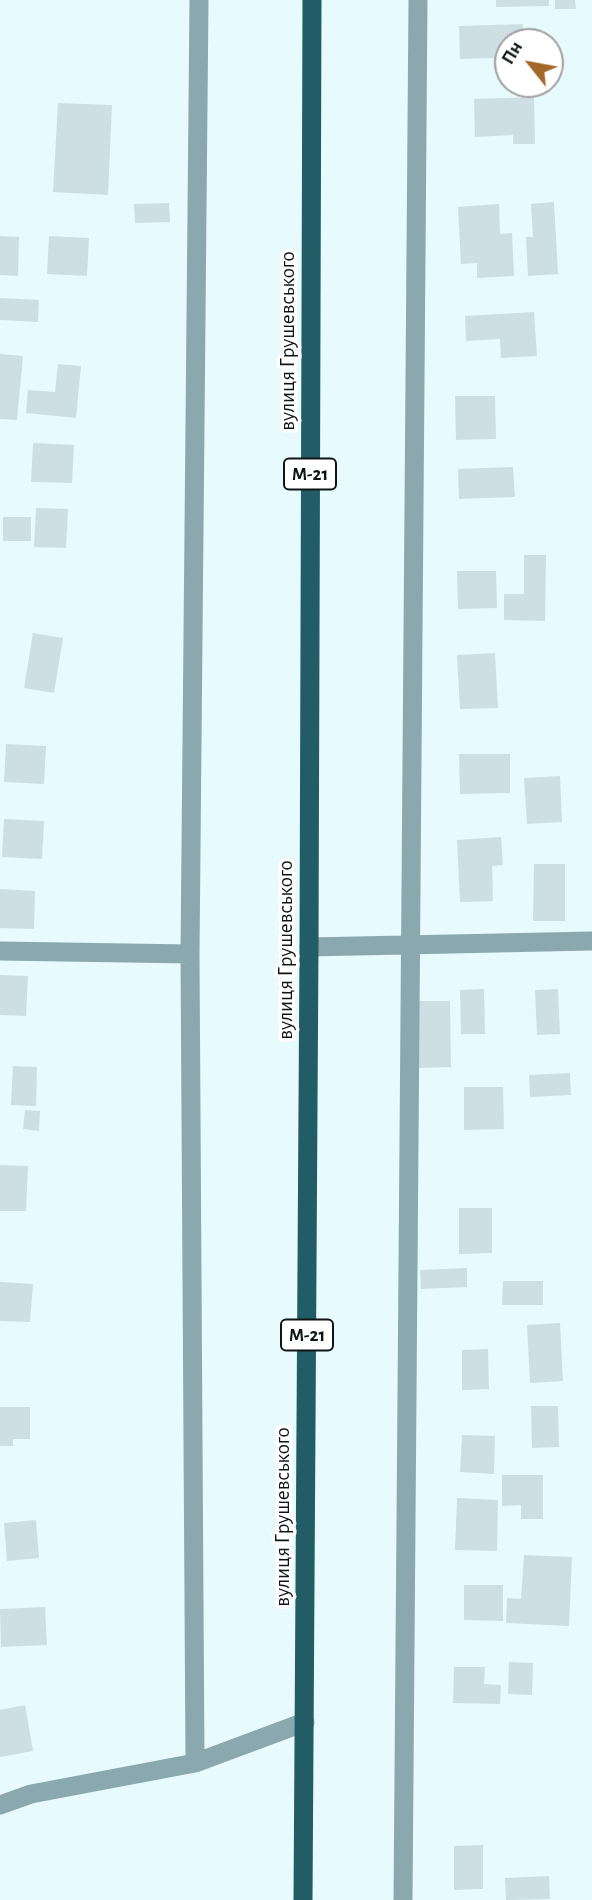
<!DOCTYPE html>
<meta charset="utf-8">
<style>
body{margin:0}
#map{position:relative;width:592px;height:1900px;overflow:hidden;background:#e7fafe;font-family:"Alegreya Sans",sans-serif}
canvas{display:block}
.north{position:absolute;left:494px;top:28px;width:70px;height:70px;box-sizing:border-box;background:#fff;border:2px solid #9fa1a2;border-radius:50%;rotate:301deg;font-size:19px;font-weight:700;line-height:28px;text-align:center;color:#0e1516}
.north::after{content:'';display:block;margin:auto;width:24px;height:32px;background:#a5682c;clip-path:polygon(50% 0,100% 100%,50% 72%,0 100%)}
</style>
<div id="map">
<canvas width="592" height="1900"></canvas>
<div class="north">Пн</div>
</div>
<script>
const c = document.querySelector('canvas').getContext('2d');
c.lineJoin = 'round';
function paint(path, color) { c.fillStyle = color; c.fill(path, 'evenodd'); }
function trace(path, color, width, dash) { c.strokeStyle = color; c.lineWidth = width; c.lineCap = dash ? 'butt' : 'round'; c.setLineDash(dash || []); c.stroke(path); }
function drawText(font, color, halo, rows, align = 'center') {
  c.font = font + ' "Alegreya Sans",sans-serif'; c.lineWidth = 7; c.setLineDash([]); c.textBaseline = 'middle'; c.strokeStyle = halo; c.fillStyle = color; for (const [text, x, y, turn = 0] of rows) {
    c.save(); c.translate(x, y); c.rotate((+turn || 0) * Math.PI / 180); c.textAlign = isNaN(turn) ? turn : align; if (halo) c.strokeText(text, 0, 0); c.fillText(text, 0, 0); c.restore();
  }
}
paint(new Path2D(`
 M496,0H549V6L496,7Z
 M555,0H575L576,9H555Z
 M523,24V42H508V73H496V58L460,59L459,26Z
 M534,97L535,144H513V135L475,137L474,99Z
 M58,103L112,105L108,195L53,192Z
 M554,202L558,274L528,276L526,237H533L531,204Z
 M169,203L170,222L135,223L134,204Z
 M499,204L500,234L512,233L514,276L477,278V263L461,264L458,207Z
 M0,236L19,237L18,276L0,275Z
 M49,236L89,238L87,276L47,274Z
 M0,298L39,300L38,322L0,320Z
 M534,312L537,356L501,358L500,339L466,341L465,316Z
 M0,354L23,356L17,420L0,419Z
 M58,364L81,366L76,418L26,413L28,390L55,392Z
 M455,396H495L496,439L456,440Z
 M33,443L74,445L72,483L31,482Z
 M513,467L515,497L459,499L458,469Z
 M36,508L68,509L66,548L34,547Z
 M3,517H31V541H3Z
 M524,555H546L545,621L504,620V594H524Z
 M457,571H496L497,608L458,609Z
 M33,633L63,638L54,693L24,688Z
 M495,653L498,708L460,709L457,655Z
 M6,744L46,746L44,784L4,782Z
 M459,754H510V793L460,794Z
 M560,776L562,822L527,824L524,778Z
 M4,819L44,821L42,859L2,857Z
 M501,837L503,865L492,866L493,901L460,902L457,840Z
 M534,864H565V921H533Z
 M0,889L35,891L34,929L0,928Z
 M0,975L28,976L26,1016L0,1015Z
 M484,989L485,1034H461L460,990Z
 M558,989L560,1034L537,1035L535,990Z
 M418,1001H450L451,1067L419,1068Z
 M13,1066L37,1067L36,1106L11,1105Z
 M570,1073L571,1095L530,1097L529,1075Z
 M464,1087H503L504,1129L464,1130Z
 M25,1110L40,1111L39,1131L23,1129Z
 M0,1165L28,1166L26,1211H0Z
 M459,1208H492V1253L459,1254Z
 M467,1268V1287L421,1289L420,1270Z
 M503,1281H543V1305H502Z
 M0,1282L33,1284L30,1322L0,1321Z
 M560,1323L563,1381L530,1383L527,1325Z
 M488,1349L489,1389L462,1390V1350Z
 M531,1406H558L559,1447L532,1448Z
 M0,1407H30V1439H13V1446H0Z
 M462,1435L495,1436L494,1474L460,1472Z
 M502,1475H543V1519H521V1505L502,1506Z
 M457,1498L498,1500L497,1551L455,1550Z
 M36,1520L39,1558L7,1561L4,1523Z
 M524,1555L572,1557L569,1626L506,1623L507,1598L521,1599Z
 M464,1585H503V1621L464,1620Z
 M45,1607L47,1645L1,1647L0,1609Z
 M509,1662L533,1663L532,1695L508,1694Z
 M454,1667H485L484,1684L501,1685L500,1704L453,1703Z
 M25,1705L33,1751L0,1757V1710Z
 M483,1845V1889L454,1890V1846Z
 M549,1876L550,1899L506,1900L505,1878Z`), '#cddfe3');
trace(new Path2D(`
 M309,947L592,941
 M0,951L190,954
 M195,1763L190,954L199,0
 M0,1805L31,1794L195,1763L305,1722
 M403,1900L418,0`), '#8ba8ae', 19);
trace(new Path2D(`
 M303,1900L309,947L312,0`), '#225c66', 19);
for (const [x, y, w] of [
 [310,474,52],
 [307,1335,52]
]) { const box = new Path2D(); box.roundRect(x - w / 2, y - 15.5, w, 31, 5); c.fillStyle = '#fff'; c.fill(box); trace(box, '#0e1516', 2); }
drawText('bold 19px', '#0e1516', null, [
 ["М-21",310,474],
 ["М-21",307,1335]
]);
drawText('21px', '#0e1516', '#fff', [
 ["вулиця Грушевського",288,341,-90],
 ["вулиця Грушевського",286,950,-90],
 ["вулиця Грушевського",283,1517,-90]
]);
</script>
